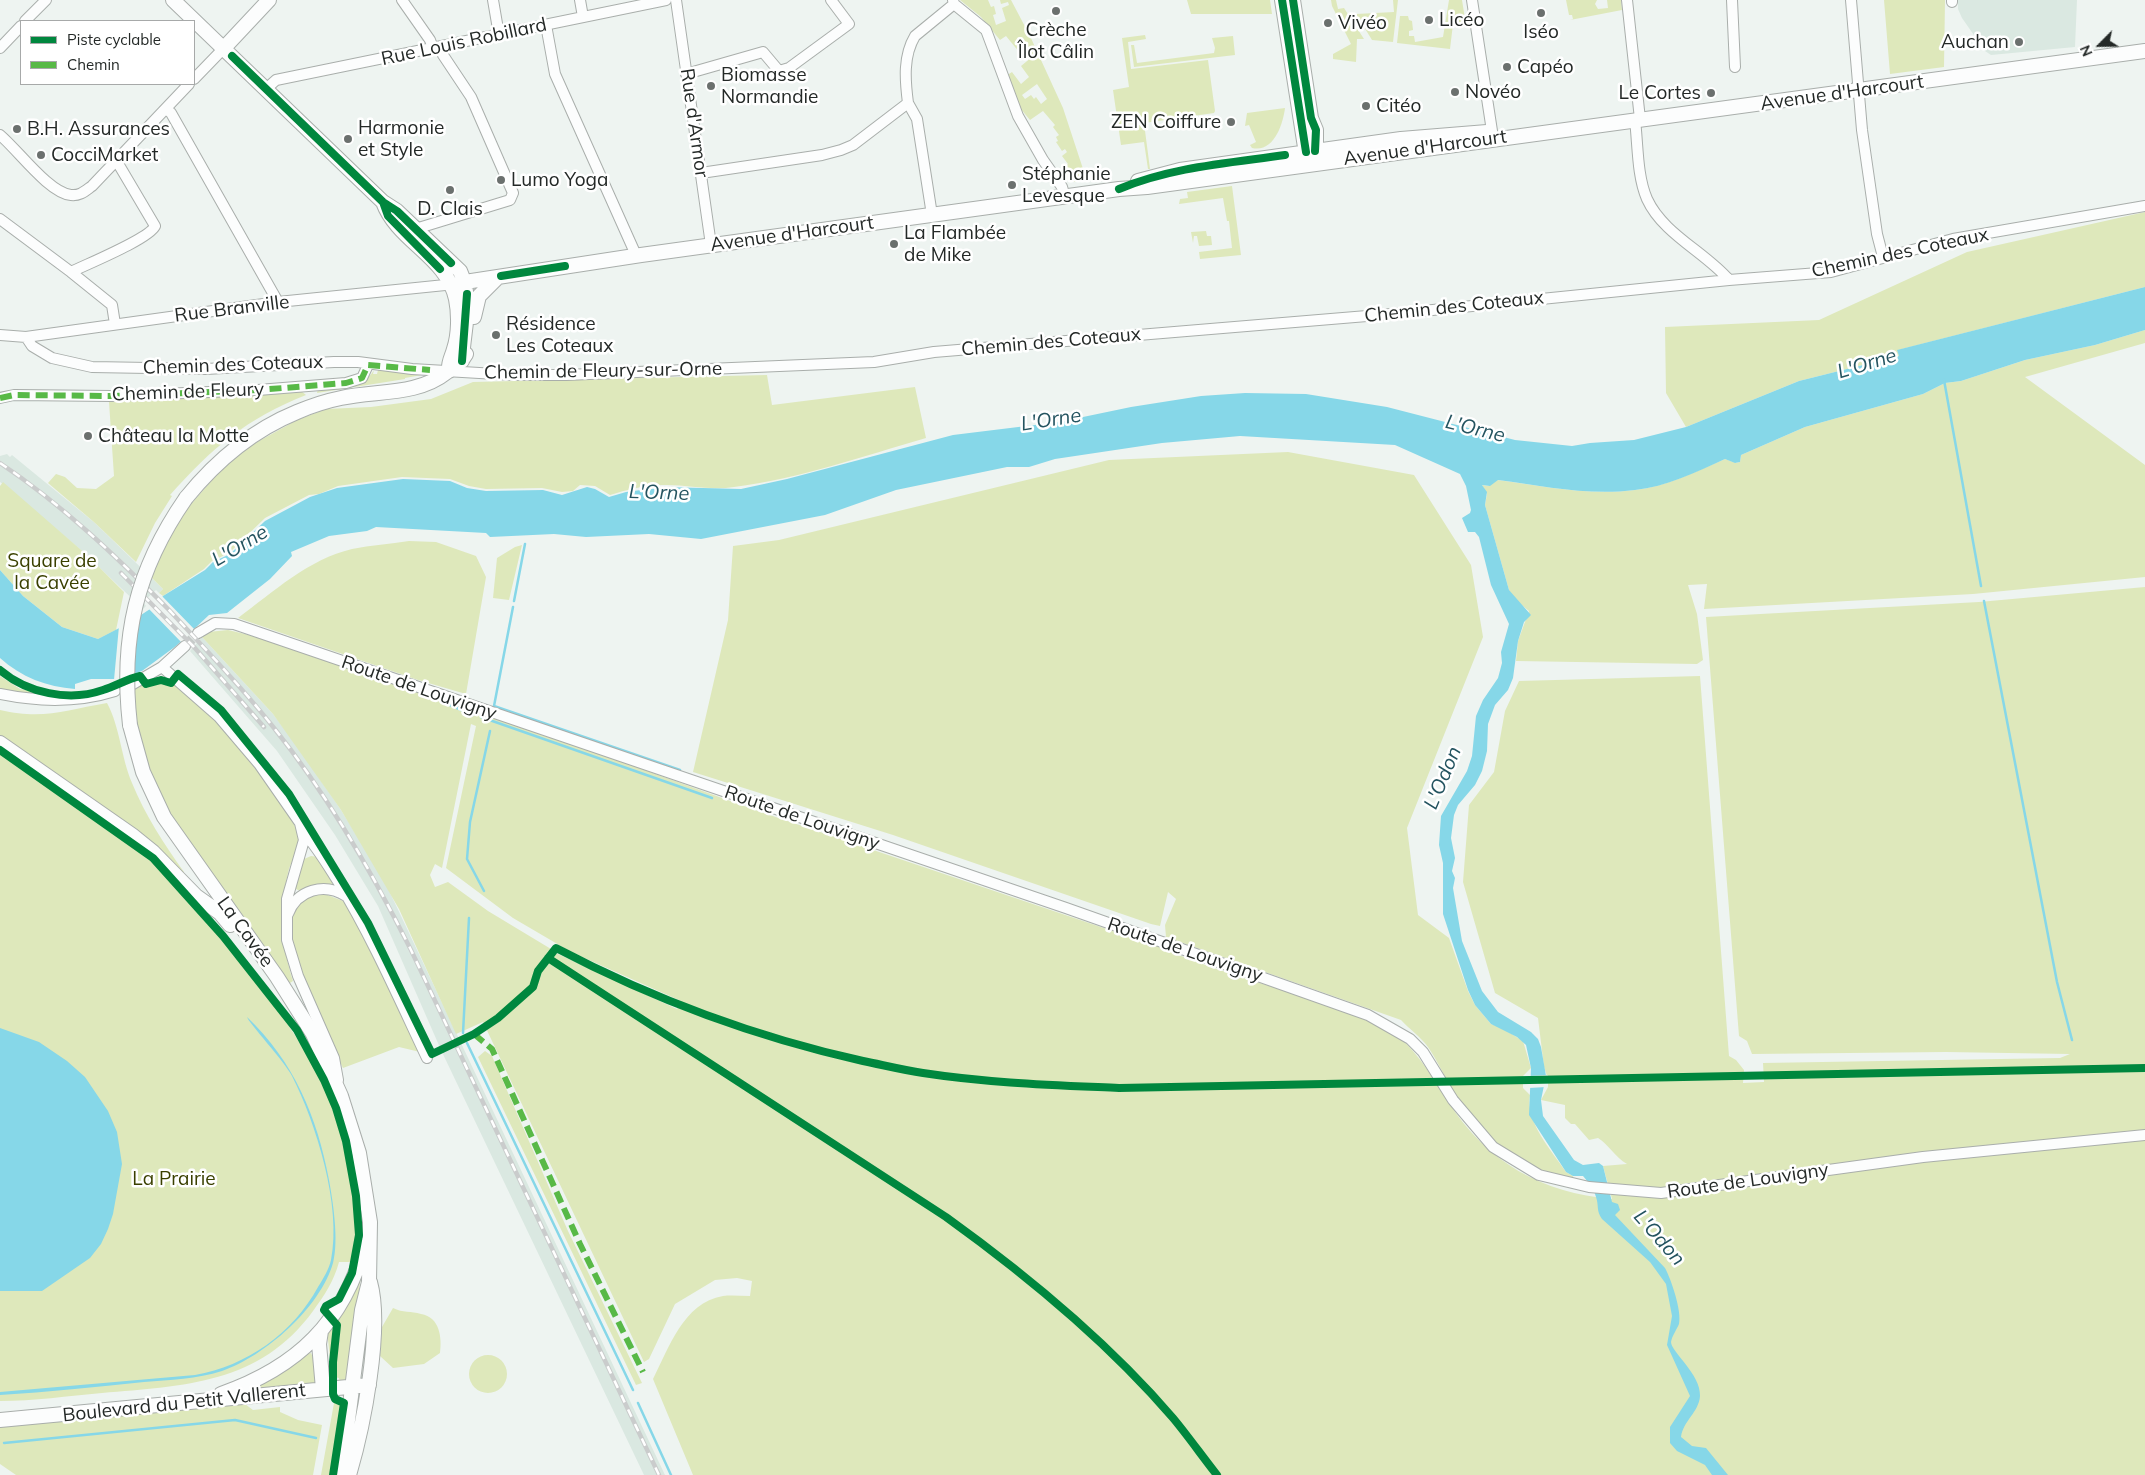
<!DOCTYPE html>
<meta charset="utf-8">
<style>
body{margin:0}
#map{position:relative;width:2145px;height:1475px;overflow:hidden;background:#eef4f1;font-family:Mulish,sans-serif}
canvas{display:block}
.legend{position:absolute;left:20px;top:20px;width:175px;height:65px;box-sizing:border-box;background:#fff;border:1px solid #a7a9a9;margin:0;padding:6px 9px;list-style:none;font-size:15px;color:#242927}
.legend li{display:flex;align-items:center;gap:10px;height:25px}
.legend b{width:25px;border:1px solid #a7a9a9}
.north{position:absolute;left:2075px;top:20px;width:50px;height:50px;-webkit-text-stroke:4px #fff;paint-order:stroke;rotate:247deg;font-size:14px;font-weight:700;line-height:20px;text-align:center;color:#242927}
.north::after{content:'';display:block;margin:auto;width:18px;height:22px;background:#242927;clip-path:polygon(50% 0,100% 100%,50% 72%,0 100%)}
</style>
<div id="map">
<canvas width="2145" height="1475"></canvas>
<ul class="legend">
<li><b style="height:6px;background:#00873e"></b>Piste cyclable</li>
<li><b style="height:6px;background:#58b947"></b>Chemin</li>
</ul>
<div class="north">N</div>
</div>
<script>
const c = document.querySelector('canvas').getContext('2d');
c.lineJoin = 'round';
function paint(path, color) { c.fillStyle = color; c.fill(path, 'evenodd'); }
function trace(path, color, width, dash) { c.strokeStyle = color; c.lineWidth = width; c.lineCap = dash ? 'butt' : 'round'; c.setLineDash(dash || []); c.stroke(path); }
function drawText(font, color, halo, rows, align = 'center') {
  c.font = font + ' Mulish,sans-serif'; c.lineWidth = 5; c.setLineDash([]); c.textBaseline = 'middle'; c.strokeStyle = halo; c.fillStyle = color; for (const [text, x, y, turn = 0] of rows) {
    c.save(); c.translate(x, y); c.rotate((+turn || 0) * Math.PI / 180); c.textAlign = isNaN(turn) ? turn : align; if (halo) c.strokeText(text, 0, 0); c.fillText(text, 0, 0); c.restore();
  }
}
paint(new Path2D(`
 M1958,0H2077L2075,47L1991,55L1985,51L1962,18L1958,9Z
 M7,454L10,457L12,455L95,523L163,589L159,593L156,590L143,602L146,606L143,609L82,551L0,482V456Z
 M202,637L273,714L295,743L341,810L384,880L665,1475H644L441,1050L378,906L335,835L277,751L190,651Z`), '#dae8e1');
paint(new Path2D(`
 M960,0H988L991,7L994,6L996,14L993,15L996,25L1006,21L1002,8L1009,5L1008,2L1001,4L1000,0H1011L1030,36L1063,108L1087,181C1074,183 1067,182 1059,171L1068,164L1062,156L1067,152L1065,149L1062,151L1056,142L1058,141L1056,137L1059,135L1053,127L1055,125L1043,111L1030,120L1020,108L1006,76L1012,72L1021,84L1029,77L1021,66L1032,57L1029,55L1024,58L1006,36L1000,40L981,17ZM1037,84L1047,99L1041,104L1036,97L1034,99L1031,95L1025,99L1022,95Z
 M1187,0H1270L1272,14H1191Z
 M1331,0H1336L1338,9L1344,8L1364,39H1357L1356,62L1333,59V54L1351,44L1332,6Z
 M1393,0H1398L1393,42L1372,40L1356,14L1394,12Z
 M1449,0H1462L1466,25L1453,24L1450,49L1397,43L1400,16H1408L1409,20L1412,21L1413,30L1409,31V36H1414L1415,42L1443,37Z
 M1566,0H1597L1595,4L1598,9L1608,8L1607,0H1621L1622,10L1570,20L1573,19L1572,15H1569Z
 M1884,0H1945L1944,67L1890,74Z
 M1145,35L1146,39L1128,42L1131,69L1208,60L1215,111L1214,113L1144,123L1150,169H1148L1144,142L1121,145L1113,90L1129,87L1122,38Z
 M1233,36L1235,55L1134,67L1131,45H1134L1137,63L1214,53L1215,48L1212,38Z
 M1285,108C1283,124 1274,153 1252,148L1250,145L1256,142L1249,125L1245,126L1247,113Z
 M1232,186L1241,255L1200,259L1199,252L1232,248L1229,221H1227L1223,198L1179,204L1180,199L1188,198L1187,192Z
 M2145,212V287L1898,350L1899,356L1799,381L1686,427L1666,393L1665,327L1819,320L1967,252Z
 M1206,231L1207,236H1211L1212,245L1199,246L1197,236H1194L1193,243L1191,232Z
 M2145,330V343L2025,377L2145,465V577L1973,594L1704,609L1707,584L1688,585L1697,614L1703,660L1697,664L1516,661L1518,641L1529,611L1513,598L1509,590L1485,505L1487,494L1482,485L1488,486L1497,480C1543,486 1589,496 1635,490C1666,487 1696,471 1725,459L1736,463L1740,462L1741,455L1805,427L1923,394L1945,383L1961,381L2025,360L2095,345Z
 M374,370L373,374H377L378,370L422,375L405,378V379L317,393L318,389C339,387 363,389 374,370Z
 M767,375L772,405L915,387L926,438C863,456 799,479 734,487C710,491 686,484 662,485C645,485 626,490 610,495L595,486L580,485L573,491L562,492L542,488L486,489L469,486L450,479L402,477L338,486L319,494L309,495L265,518L229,553L212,561L204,569L163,596L159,593L163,589L151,577L166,543L185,511L220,471L250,446L297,420L326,409L371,407L431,399L473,382Z
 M301,391L306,395C246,419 213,447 170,495L172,496L155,523L136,562L95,523L48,483L56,474L65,477L77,488L96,489L114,476L109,402Z
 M1288,452L1414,475L1471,565L1483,637L1407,828L1418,915L1449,938L1468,991L1475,1005L1491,1024L1502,1028L1523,1041L1531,1068L1523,1076V1088L1530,1095C1525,1122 1552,1151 1566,1172L1573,1176L1574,1182C1516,1164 1485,1142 1453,1090C1444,1076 1437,1060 1428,1047C1420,1036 1409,1029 1401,1020L1166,937L1165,925L1176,899L1168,892L1160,926L1151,924L893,835L693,772L728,620L733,546L779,540L1109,460Z
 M3,482L88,556L124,592L116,630L98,639L62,627L23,596L0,570V486Z
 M409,541L436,542L476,556L486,577L466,694L418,680L238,618C273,592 309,559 352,549C371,545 390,544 409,541Z
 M522,545L509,600L493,598L497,558L515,547Z
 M2145,587V1475H693L653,1379C669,1348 683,1303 723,1296C731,1295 741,1296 750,1296L752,1281L737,1278L715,1280L675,1304L649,1359L644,1362L483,1022L456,1034L399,909L341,810L273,714L202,637L208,632L228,630L266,639L412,691L570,743L758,811L1154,945C1197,963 1236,976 1279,989C1306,997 1332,1006 1359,1016C1366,1019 1376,1021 1383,1025C1413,1043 1431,1075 1449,1103C1487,1162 1542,1193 1612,1199L1603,1166L1627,1164C1615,1157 1609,1145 1598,1138L1589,1140L1575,1124H1571L1565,1118V1105L1541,1100L1548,1087V1079L1544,1067L1538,1018L1495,993L1463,882L1469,805L1494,772L1505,711L1519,681L1700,676L1729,1056L1736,1060L1744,1070L1743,1083L1764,1082L1763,1063L2060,1058L2070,1054L1946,1052L1752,1054L1747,1041L1739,1036L1706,617L1979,602ZM471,724L476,726L446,868L513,918L571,952L681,1001L677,1009L558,954H553V958L557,962L666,1031L663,1036L548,961L546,962L543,959L551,949L488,911L448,882L435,887L430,875L435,864L442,868Z
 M0,676L20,689L55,696L33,695L0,689Z
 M162,676C178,686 196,698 210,712C230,731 301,816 299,842C298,854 290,862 288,873C278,915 281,941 293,981L290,983L284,978C230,903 154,817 136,726C133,714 134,701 133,688Z
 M107,703C120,727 121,757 132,783C145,815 164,844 184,872L179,874L0,737V710C44,720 65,710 107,703Z
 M0,753C27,772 54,791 81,809C102,823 124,836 143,852C173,877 197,909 222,939C286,1017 336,1080 352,1183C356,1210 358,1235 353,1262H339C334,1281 324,1296 313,1311C260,1384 184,1386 102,1393C68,1396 34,1401 0,1401Z
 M311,856L318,857L333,878L332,884L300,891L294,888L304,859Z
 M325,894L343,901L352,910L420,1052L399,1047L343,1068C330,1038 282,943 292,916C297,900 310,895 325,894Z
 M485,1051L492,1056L568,1231L642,1383L636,1385L478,1057Z
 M361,1275L348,1380L340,1384L339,1378L334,1377L340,1333L336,1319Z
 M393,1308C403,1313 411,1311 421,1314C440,1317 442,1338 440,1353L424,1364L393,1368L380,1356L382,1327Z
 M334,1323L332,1358H330L327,1331Z
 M311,1353L314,1360L316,1384L260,1390L259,1386L306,1354Z
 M469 1374a19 19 0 1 1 38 0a19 19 0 1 1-38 0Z
 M338,1402L341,1406L332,1475H321L334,1403Z
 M245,1404L253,1410L280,1407V1412L298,1420L322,1425L313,1475H16L0,1464V1425Z`), '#dee8bb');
paint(new Path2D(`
 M2145,287V330L2095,345L2025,360L1961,381L1945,383L1923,394L1805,427L1741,455L1740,462L1735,463L1725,459C1696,472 1666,487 1635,490C1589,496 1543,486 1498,480L1490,486L1482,485L1487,492L1485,505L1509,590L1531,615L1524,622L1518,641L1513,678L1508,690L1495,705L1488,724L1487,751L1482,771L1475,785L1458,805L1454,815L1451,838L1455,858L1452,871L1455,878L1453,888L1462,941L1482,991L1498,1012L1531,1032L1538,1039L1541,1047L1546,1076L1541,1100L1543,1116L1574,1160L1583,1165L1599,1163L1603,1166L1612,1202L1618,1204L1620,1210L1615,1215L1665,1268C1671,1279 1682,1311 1679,1324C1677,1329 1672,1336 1671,1342C1671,1352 1701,1374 1700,1396C1699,1412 1683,1421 1681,1437L1692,1446L1706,1448L1728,1475H1712L1705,1465L1677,1451L1670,1443V1427L1690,1396L1667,1345L1672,1316L1666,1284L1650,1262L1602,1219C1596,1211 1599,1205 1596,1197C1594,1189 1588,1182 1583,1176H1573L1566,1172L1529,1115L1531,1068L1526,1045L1517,1037L1491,1024L1475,1005L1468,990L1443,914V863L1439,845L1441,816L1467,771L1472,756L1476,716L1483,700L1498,678L1502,663L1501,652L1509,624L1491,585L1479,537L1475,532H1468L1462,518L1470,513L1471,510L1466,486L1460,474L1395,445L1240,436L1162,443L1055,459L1029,467H1007L896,490L825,515L701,539L649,534L586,537L554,534L490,537L486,533L376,527L367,531L329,536L291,552L292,556L270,579L227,613L209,615L176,646L142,671L119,679H91L75,684V689C47,687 21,677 0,658V570L23,596L62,627L98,639L129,623L150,609L163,596L205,570L213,562L230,554L265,521L310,497L337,488L403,479L450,481L467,488L486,491L543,490L562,495L587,487L595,489L609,497L626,492L664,487L741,489L787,479L953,435L1059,422L1131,407L1201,396L1245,393L1306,394L1387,407L1515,440L1572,446L1590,443L1634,440L1686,427L1799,381L1899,356L1897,350Z
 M247,1017C294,1062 317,1116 329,1180C333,1202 339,1240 333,1263C320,1308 265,1356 222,1371C197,1379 170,1380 144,1382C96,1387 48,1392 0,1395V1392L195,1375C247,1366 293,1333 318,1287C323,1279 329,1269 331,1260C342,1206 316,1123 292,1076C285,1062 248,1022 247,1017Z
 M0,1028L39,1042L67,1061L85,1077L108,1111L117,1132L122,1164L113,1214L108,1229L101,1244L90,1258L42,1291H0Z`), '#86d7e8');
paint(new Path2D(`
 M161,595L196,631L182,643L148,608Z
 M128,621L125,680H114L119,626Z
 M1548,1075L1546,1087L1529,1088L1528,1076Z`), '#eef4f1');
trace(new Path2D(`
 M1944,380L1981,586
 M514,601L525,544
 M1984,601L2057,982L2072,1040
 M450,705L473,715
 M494,706L680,770
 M494,706L513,607
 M481,717L712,798
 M484,891L467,859L470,822L490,731
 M463,1033L469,918
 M467,1043L633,1390
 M638,1403L671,1475
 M4,1443L235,1420L316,1438`), '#86d7e8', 2.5);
trace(new Path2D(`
 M185,646L198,633`), '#c6cbc9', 10, [10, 5]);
const minor = new Path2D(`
 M402,0L430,40L433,48
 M493,0L499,35
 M580,0L583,17
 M676,0L711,245
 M953,0L954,4L986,30L1018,116L1043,160L1062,187L1065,197
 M1472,0L1492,131
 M1627,0L1640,119
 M1732,0L1735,67
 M1851,0L1862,130L1877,234L1883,257
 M1952,2V0
 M25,21L46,0
 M546,25L555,74L636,255
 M0,48L21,26
 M686,74L763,52L779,71L789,68L849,24L831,0
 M194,79L224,48
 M266,89L276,80L666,0
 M908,103L917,119L932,215
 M166,109L171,113L278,302
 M1635,120C1638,145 1637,176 1647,199C1663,234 1705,252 1729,280
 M0,135C18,150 49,193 71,195C80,196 85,191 92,186L189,84
 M701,173L822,155L841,150L853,145L908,103C905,80 903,56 915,36L954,4
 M0,219L71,272C87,264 149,239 155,226L116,160
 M412,230L510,200L513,193L471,97L443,55L441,47
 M71,272L112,305L115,324
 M0,335L26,337L278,302L455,284
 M26,337L32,346L52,358L92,367L206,369L334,362H358L412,369L513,375H566L874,362L934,352L1403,313L1729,280L1831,272L1953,239L2145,206
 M0,398L14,395L112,396L258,390L346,383L362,378L368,365
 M198,633L215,623L234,624L1066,908L1368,1015L1410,1039L1423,1052L1453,1100L1493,1147L1539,1175L1589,1187L1661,1193L1923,1157L2145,1135
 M162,667L219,717L259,764L300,823L304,840L287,899V940L298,976L334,1058L338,1080
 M133,684L162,667L185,646
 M0,694C39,702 77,703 115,691
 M304,833C318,848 328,866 339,883C373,939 399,999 427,1058
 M288,914C297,890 324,882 346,896`);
const major = new Path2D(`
 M173,0L383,202L397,211L460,271C474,301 463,330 462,361
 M1282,0L1307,160
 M1293,0L1311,118L1316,130V159
 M224,48L269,0
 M1138,181L1180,170L1401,139L1487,132
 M383,202C397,241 447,257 456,299C459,314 459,334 454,349C452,357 448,362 449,371
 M465,282L641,255L1119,189L1147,187L2145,51
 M474,317L479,296L498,277
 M186,498C216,461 253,430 297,412C311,406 326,401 341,398C377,390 417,396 447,372C455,366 461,363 466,354
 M130,725L143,772L164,817L277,977L313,1034L341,1096L359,1153L370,1222L369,1282L362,1310L341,1475
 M0,743L132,835L153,852L196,896L220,913L230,925
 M321,1331L319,1344L323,1389
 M221,1394C298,1367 344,1322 365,1244
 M0,1420L369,1385
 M349,1475C363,1428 383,1329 370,1282`);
trace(minor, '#a9aeab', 12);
trace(major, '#a9aeab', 16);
trace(minor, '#fcfdfd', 10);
trace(major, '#fcfdfd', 14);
const rail = new Path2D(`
 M0,463C63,505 118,558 171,612C206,650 242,687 274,728C329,797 372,872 411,950L659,1475
 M121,573L194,647L264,727`);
trace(rail, '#cacccc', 4.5);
trace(rail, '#fff', 2.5, [8]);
const majorBridge = new Path2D(`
 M130,725C120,638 136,570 186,498`);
trace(majorBridge, '#a9aeab', 16, []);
trace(majorBridge, '#fcfdfd', 14);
trace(new Path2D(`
 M0,398L14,395L112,396L258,390L346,383L362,378L368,365L430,370
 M474,1034L492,1049L580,1244L643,1372`), '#58b947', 6, [12, 6]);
trace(new Path2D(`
 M1282,0L1306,152
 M1293,0L1311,118L1316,130L1315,151
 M232,56L383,202L397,211L451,263
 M1119,189C1171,167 1229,163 1285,155
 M383,202L388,216L440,269
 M501,276L565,266
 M462,361L467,294
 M0,670C27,693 69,702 103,690C116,686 127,679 140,676L146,684L161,680L171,683L178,674L221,710L289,794L368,923L432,1054L474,1034L498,1018L533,987L538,971L556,948C653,999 755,1037 863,1061C883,1065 903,1070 923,1073C988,1083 1053,1085 1119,1088L2145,1068
 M0,750L153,858L223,936L297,1030L324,1080L336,1108L346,1141L356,1196L359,1235L352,1273L339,1299L326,1306L324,1310L337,1325L333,1362V1394L335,1399L344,1403L333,1475
 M548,958L946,1217C1028,1276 1107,1341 1173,1418C1188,1436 1202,1456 1217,1475`), '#00873e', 8);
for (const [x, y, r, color] of [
 [1056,11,5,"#6b706e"],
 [1541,13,5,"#6b706e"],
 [1429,20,5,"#6b706e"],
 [1328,23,5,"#6b706e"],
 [2019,42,5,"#6b706e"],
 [1507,67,5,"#6b706e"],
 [711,86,5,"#6b706e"],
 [1455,92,5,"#6b706e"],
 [1711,93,5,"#6b706e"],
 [1366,106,5,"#6b706e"],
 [1231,122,5,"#6b706e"],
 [17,129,5,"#6b706e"],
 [348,139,5,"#6b706e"],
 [41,155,5,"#6b706e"],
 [501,180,5,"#6b706e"],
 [1012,185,5,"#6b706e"],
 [450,190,5,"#6b706e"],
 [894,244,5,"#6b706e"],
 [496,335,5,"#6b706e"],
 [88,436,5,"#6b706e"]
]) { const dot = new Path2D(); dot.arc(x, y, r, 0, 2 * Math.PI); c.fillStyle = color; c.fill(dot); trace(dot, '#fff', 2); }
drawText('19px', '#242927', '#fff', [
 ["Licéo",1439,20],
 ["Vivéo",1338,23],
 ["Crèche",1056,30,"center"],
 ["Îlot Câlin",1056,52,"center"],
 ["Iséo",1541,32,"center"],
 ["Auchan",2009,42,"right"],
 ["Capéo",1517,67],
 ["Biomasse",721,75],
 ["Normandie",721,97],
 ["Novéo",1465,92],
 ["Le Cortes",1701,93,"right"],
 ["Citéo",1376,106],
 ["ZEN Coiffure",1221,122,"right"],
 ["Harmonie",358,128],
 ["et Style",358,150],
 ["B.H. Assurances",27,129],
 ["CocciMarket",51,155],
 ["Stéphanie",1022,174],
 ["Levesque",1022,196],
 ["Lumo Yoga",511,180],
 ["D. Clais",450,209,"center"],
 ["La Flambée",904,233],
 ["de Mike",904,255],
 ["Résidence",506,324],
 ["Les Coteaux",506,346],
 ["Château la Motte",98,436]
], 'left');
drawText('19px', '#242927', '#fff', [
 ["Rue Louis Robillard",464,42,-12],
 ["Avenue d'Harcourt",1842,93,-8],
 ["Rue d'Armor",694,123,82],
 ["Avenue d'Harcourt",1425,148,-8],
 ["Avenue d'Harcourt",792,234,-8],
 ["Chemin des Coteaux",1900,253,-12],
 ["Chemin des Coteaux",1454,307,-6],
 ["Rue Branville",232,309,-7],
 ["Chemin des Coteaux",1051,342,-5],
 ["Chemin des Coteaux",233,365,-2],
 ["Chemin de Fleury-sur-Orne",603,371,-1],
 ["Chemin de Fleury",188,392,-2],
 ["Route de Louvigny",419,688,19],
 ["Route de Louvigny",802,818,19],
 ["La Cavée",245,932,54],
 ["Route de Louvigny",1185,950,19],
 ["Route de Louvigny",1748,1181,-8],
 ["Boulevard du Petit Vallerent",184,1403,-6]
]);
drawText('19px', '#3a4000', '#fff', [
 ["Square de",52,561],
 ["la Cavée",52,583],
 ["La Prairie",174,1179]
]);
drawText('italic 20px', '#245460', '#fff', [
 ["L'Orne",1867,364,-17],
 ["L'Orne",1051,420,-9],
 ["L'Orne",1475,429,14],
 ["L'Orne",659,493,2],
 ["L'Orne",240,546,-31],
 ["L'Odon",1443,778,-67],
 ["L'Odon",1659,1238,49]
]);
</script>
